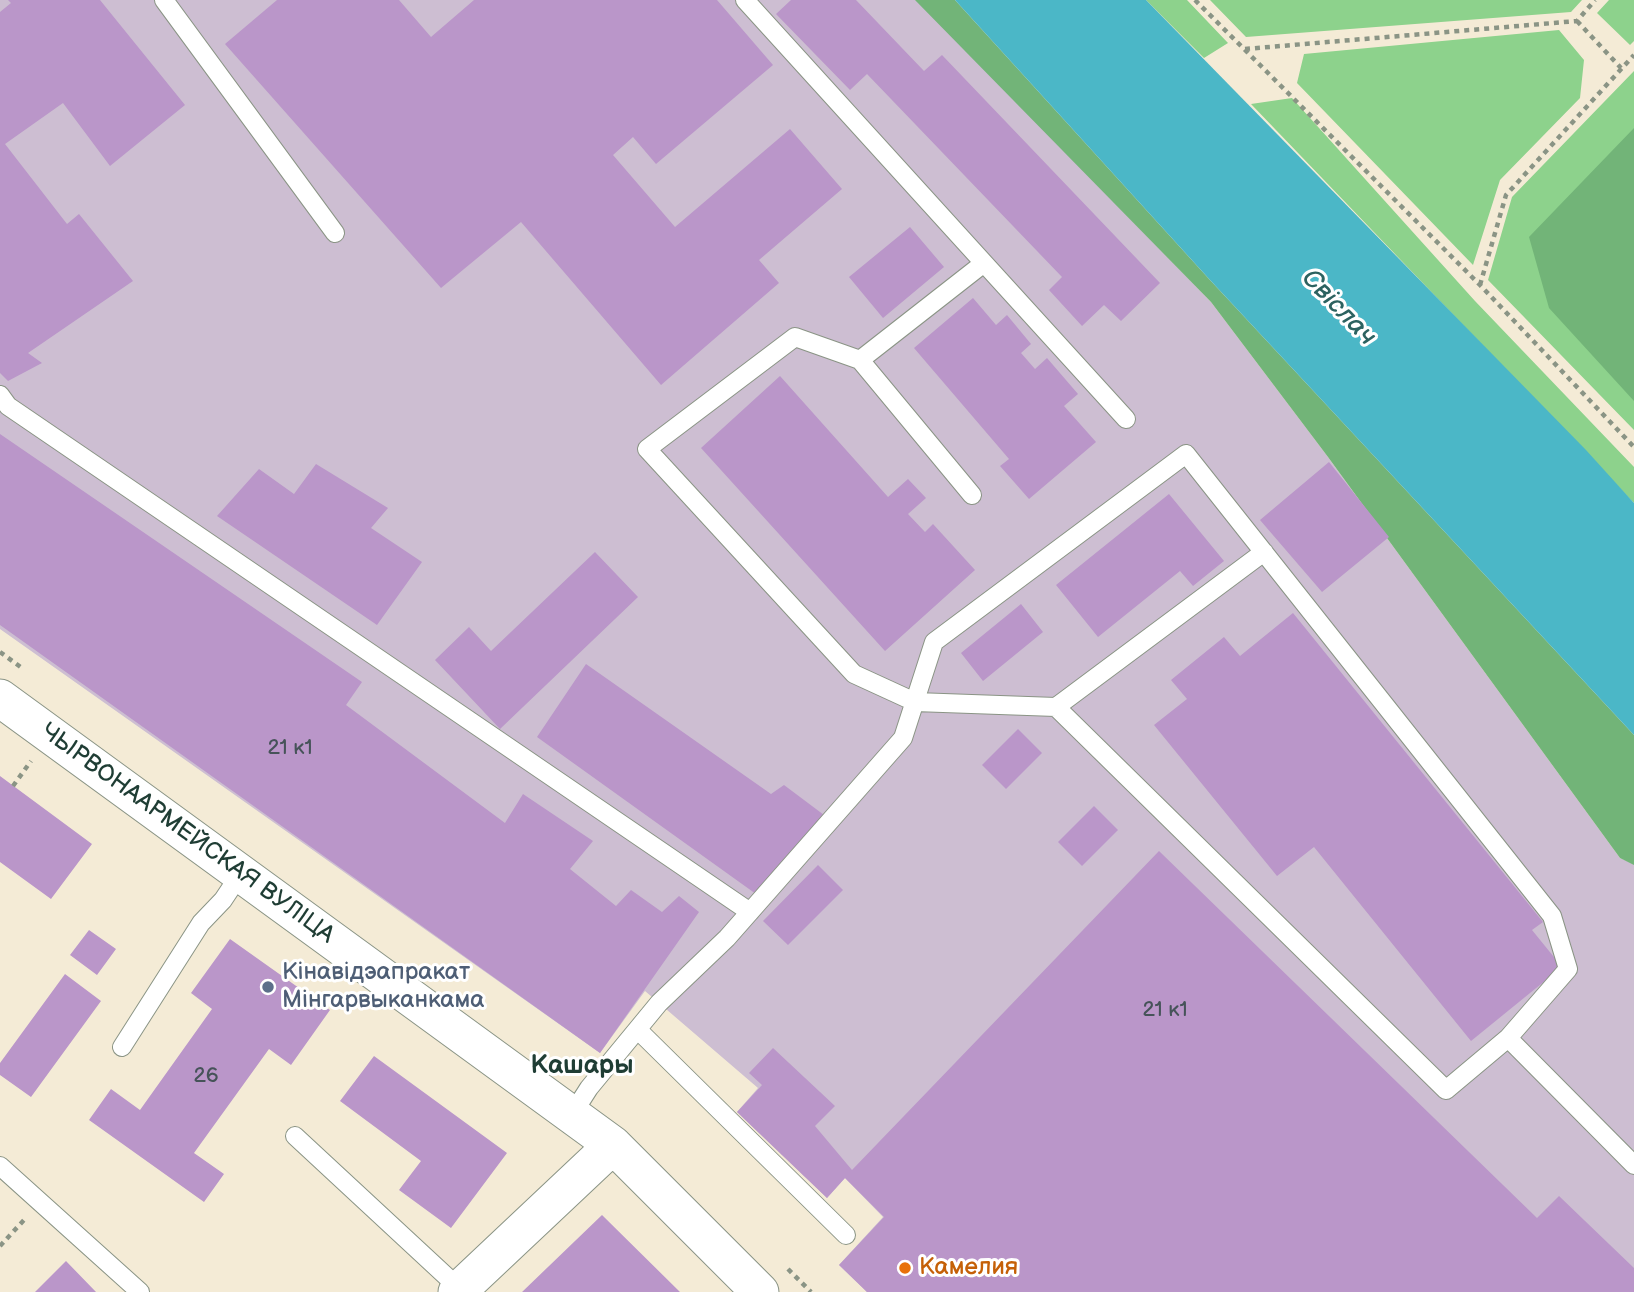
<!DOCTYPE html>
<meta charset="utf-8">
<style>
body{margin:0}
canvas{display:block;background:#f4ebd6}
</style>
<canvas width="1634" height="1292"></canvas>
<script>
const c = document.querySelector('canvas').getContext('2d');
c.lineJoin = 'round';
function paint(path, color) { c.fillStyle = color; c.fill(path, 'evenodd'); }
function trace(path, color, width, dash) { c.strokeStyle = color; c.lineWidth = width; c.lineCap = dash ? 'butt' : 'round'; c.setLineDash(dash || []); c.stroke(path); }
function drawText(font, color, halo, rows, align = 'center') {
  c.font = font + ' "Balsamiq Sans",sans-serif'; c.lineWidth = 6; c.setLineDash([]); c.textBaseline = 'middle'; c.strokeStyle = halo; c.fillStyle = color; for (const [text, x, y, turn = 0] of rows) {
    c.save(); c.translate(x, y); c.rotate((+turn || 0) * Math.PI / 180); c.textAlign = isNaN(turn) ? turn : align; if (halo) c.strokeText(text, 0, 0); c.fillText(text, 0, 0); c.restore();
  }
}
paint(new Path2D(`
 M0,0H918L1211,302L1328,457L1620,858L1634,864V1292H867L839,1265L883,1217L845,1178L827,1198L737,1112L758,1088L645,991L600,1053L0,629Z`), '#cdbed2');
paint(new Path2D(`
 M1146,0H1187L1228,43L1204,58Z
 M1210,0H1582L1571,12L1246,37Z
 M1609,0H1634V41L1630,45L1597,13Z
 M1559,30L1584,60L1580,98L1500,180L1473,265L1297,83L1304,54Z
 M1634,71V430L1488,280L1512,197Z
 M1292,98L1475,301L1634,467V503L1251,104Z`), '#8dd28c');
paint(new Path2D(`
 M915,0H955L1210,280L1634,735V865L1620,858L1328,457L1211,302Z
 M1634,128V401L1549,308L1529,237Z`), '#72b478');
paint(new Path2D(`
 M955,0H1146L1586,450L1634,503V735L1210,280Z`), '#4bb7c7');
paint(new Path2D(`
 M8,0H100L185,105L110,166L63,103L5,144L67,224L79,214L133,281L28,353L42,363L8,381L0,373V12L11,3Z
 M277,0H399L431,37L474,0H717L773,65L656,164L633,137L613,155L675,227L790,129L842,189L759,260L779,283L661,385L521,222L441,288L225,44Z
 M791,0H856L924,71L942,55L1160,283L1121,321L1104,305L1082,326L1049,290L1062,277L867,74L850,90L776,14Z
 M910,227L944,267L883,318L849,277Z
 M973,298L996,325L1007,315L1031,344L1021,353L1035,369L1047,358L1078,394L1064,406L1096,442L1029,499L1000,466L1009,459L914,348Z
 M780,376L888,497L908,479L926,498L908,514L925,532L933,524L975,570L885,651L701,448Z
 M0,434L362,682L346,705L505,823L523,794L593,841L570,869L616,906L631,890L662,912L679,896L699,912L600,1053L0,625Z
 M1329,462L1389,537L1322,592L1260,520Z
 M316,464L388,508L371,528L422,562L377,625L217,516L259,469L294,494Z
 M1169,494L1224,561L1193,586L1180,571L1098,637L1056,585Z
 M595,552L638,597L500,729L435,660L469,627L491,651Z
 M1021,604L1043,632L983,681L961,653Z
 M1293,613L1543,922L1532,930L1562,967L1471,1041L1314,847L1277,876L1154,725L1187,699L1171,680L1224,637L1240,656Z
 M586,664L771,794L784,785L824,815L756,894L537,737Z
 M1018,729L1042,753L1006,789L982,765Z
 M0,776L92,844L51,899L0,862Z
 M1094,806L1118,830L1082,866L1058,842Z
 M1159,851L1537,1218L1559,1196L1634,1268V1292H867L839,1265L884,1217L845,1178L827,1198L737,1112L762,1085L749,1073L773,1048L835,1106L815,1126L852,1170Z
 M818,865L843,890L788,945L763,921Z
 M89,930L116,949L97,975L70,955Z
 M230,939L330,1010L291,1065L269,1049L194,1153L224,1174L204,1202L89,1120L111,1089L140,1110L212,1009L191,993Z
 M65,974L101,1001L31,1097L0,1075V1063Z
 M374,1056L507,1153L451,1228L399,1190L421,1161L340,1101Z
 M602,1215L680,1292H522Z
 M66,1261L96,1292H35Z`), '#ba96c9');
const lane = new Path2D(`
 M164,0L335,233
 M745,0L984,263
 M860,360L972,495
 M0,395L8,406L750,912
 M1126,419L984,263L860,360L795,337L647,449L854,674L915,702L1056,707L1446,1090L1508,1038
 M1056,707L1264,552
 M638,1030L846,1235
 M122,1047L201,923L223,900L241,873
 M573,1113L589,1088L659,1003L727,938L903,738L934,642L1186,454L1552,916L1568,969L1508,1038L1634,1165
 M295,1136L460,1289
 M0,1166L140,1292`);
const street = new Path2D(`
 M0,698L613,1145L760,1292
 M457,1292L613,1145`);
trace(lane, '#8a9485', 20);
trace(street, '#8a9485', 39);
trace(new Path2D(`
 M1195,0L1480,285L1634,447
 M1577,21L1621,68
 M1245,49L1577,21L1595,0
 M1480,285L1506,195L1634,55
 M0,652L22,668
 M13,786L31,761
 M0,1246L24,1220
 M788,1269L811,1292`), '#8a9485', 4.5, [5, 5]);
trace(lane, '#fff', 18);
trace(street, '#fff', 37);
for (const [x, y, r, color] of [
 [268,987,7,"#5c6f8a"],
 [905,1268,7,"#e8710a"]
]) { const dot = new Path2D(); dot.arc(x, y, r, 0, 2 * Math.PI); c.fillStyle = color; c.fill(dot); trace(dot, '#fff', 2.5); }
drawText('21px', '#465359', null, [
 ["21 к1",290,749],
 ["21 к1",1165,1011],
 ["26",206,1077]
]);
drawText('24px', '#1f3d34', '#fff', [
 ["ЧЫРВОНААРМЕЙСКАЯ ВУЛІЦА",187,834,36]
]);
drawText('24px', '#4e5e75', '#fff', [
 ["Кінавідэапракат",282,973],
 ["Мінгарвыканкама",282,1001]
], 'left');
drawText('24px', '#c56008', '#fff', [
 ["Камелия",919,1268]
], 'left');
drawText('italic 26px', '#2c6260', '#fff', [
 ["Свіслач",1338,308,46]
]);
drawText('bold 26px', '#1f3d34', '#fff', [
 ["Кашары",582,1066]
]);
</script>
